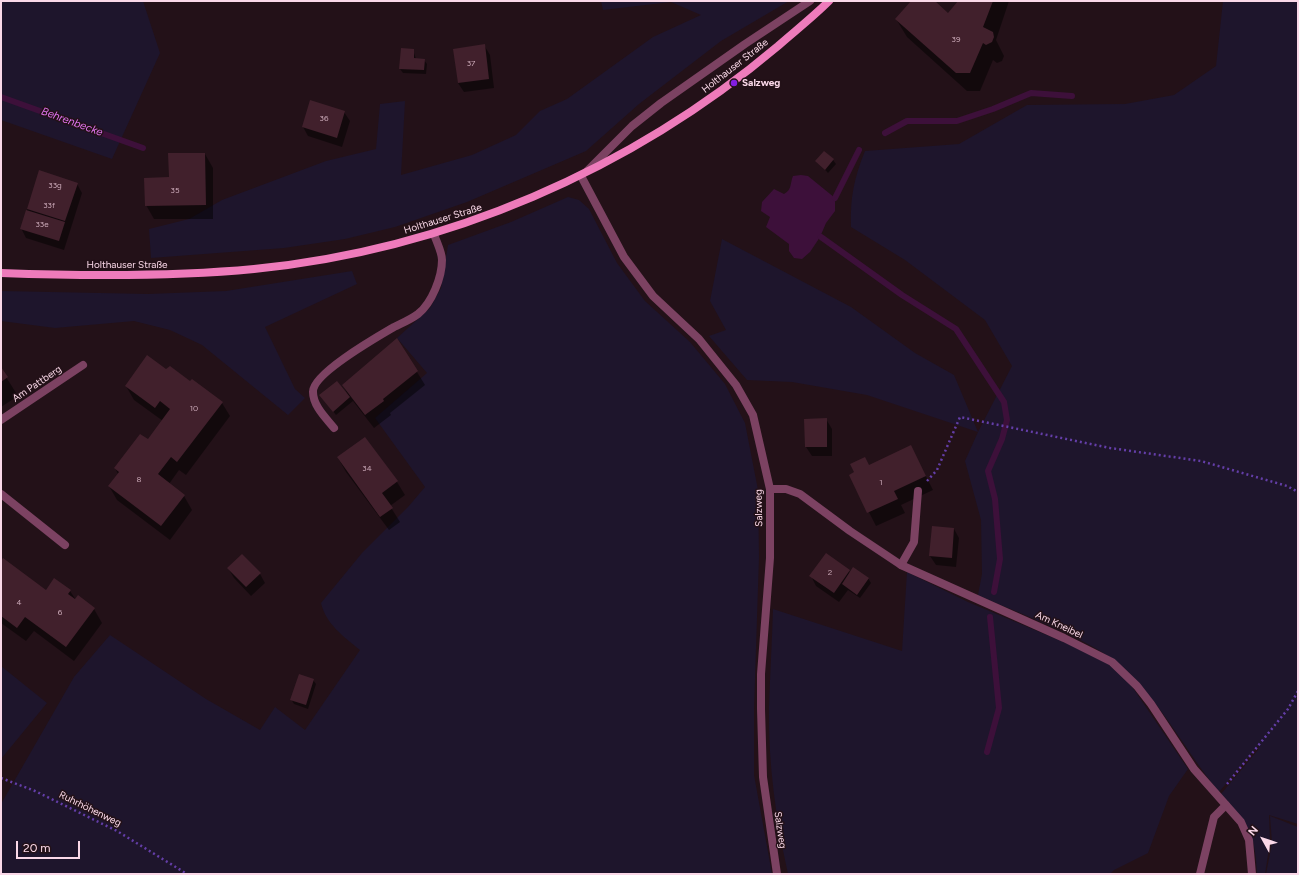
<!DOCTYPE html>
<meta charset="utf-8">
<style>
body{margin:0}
#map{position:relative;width:1299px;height:875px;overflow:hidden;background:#231118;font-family:Figtree,sans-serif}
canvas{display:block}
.frame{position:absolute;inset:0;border:2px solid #fad8e8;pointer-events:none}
.north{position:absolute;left:1243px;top:819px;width:40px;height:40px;-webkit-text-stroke:3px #231118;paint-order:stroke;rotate:310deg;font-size:11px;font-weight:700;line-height:16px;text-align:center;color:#fad8e8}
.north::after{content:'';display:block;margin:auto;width:14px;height:18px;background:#fad8e8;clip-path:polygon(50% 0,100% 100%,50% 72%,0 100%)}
.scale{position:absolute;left:16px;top:841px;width:64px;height:18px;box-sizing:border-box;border:2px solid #fad8e8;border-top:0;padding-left:5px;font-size:12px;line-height:14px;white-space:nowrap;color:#fad8e8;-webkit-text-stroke:3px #231118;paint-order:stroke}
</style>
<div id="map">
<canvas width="1299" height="875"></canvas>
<div class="frame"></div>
<div class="north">N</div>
<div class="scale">20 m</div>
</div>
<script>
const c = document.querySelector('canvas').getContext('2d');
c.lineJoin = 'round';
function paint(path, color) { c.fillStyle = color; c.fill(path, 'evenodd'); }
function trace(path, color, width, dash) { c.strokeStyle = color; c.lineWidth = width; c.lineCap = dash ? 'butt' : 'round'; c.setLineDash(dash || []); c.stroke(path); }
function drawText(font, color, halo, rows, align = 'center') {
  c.font = font + ' Figtree,sans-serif'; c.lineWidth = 3; c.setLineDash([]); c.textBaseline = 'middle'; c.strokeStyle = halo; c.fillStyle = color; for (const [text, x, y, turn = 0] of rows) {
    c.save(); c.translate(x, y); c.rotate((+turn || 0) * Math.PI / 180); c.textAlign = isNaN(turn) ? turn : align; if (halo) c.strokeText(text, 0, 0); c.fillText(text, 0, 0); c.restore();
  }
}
paint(new Path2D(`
 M1,1H143L160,53L112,159L1,120Z
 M601,1H789L721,41L639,104L586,151L467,202L395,227L345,239L284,248L151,258L149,229L189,219L222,200L326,161L376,149L380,104L405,101L401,175L472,155L516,135L540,111L567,99L653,37L701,15L671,2L603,10Z
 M1223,1H1298V824L1269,815L1270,842L1265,874H1257C1255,832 1249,825 1221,794L1258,750L1259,745L1219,792C1187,753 1163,706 1127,671C1094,639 1021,615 978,595L982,574L981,520L965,461L978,432L867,395L792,382L747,380L709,336L726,330L710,301L722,239L851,307L915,353L954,375L978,432L1012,366L985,320L905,260L851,227C850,198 854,178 865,151L959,144L1027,105L1125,104L1174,95L1216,66Z
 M568,197L579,200L589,209L617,263L645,301L690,342L725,384L745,423L758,490L759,557L754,709V775L772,874H1V804L74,677L110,635L206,699L260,730L275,707L305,730L360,650C343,636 326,624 321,603L362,553L408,507L425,487L375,418L427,373L397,338L430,308L441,288L448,245L511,222Z
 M352,271L357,284L265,327L295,389L305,398L288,415L202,345L170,330L134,321L55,328L1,321V291L148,294L226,291Z
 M907,572L968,602L1097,656L1119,672L1133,688L1188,769L1169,796L1148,853L1114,870L1110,874H788C776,820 768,763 769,707C770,675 772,642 773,609L902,651Z
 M1,666L47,703L1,759Z
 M1270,816L1298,827V874H1266L1272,843Z`), '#1e152c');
paint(new Path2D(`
 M801,175L808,176L835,198V211L826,223L820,237L810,252L802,259L794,258L789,251V244L766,227L770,217L761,211L762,202L774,189L784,194C792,190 790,183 793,176Z`), '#3d103a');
paint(new Path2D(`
 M912,1H933L948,14L960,1H1009L996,40L1004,56L1002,61L997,63L993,60L980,91H967L907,37L896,19Z
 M484,45L490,55L494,88L464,92L458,83Z
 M413,50L416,59L424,60L427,64L426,74L403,73L400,69Z
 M344,112L350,121L342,147L308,136L303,127Z
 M205,154L213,168V219H154L146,205L170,178Z
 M833,160L836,164L828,173L817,161Z
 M40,171L77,184L82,193L64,250L26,238L21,228Z
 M1,369L18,396L1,407Z
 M166,371L191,383L222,403L230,416L186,475L179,470L169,484L184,496L192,510L170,540L117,500L109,486L118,474L115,468L148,441L163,421L134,400L126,386Z
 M417,372L425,385L390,413L391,415L374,428L353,401L336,415L321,396L348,395L343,385Z
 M826,419L832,429V456H812L806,447L805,420Z
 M911,447L933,490L901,505L905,513L876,526L850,475Z
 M338,458L397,482L405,495L390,506L400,522L389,530L346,472Z
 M954,529L959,538L956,567L936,565L930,556Z
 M1,562L46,591H70L76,600L94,609L102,623L74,661L34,631L26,641L1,623Z
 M228,568L260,574L265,583L251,596L234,578Z
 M849,571L850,573L868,578L871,583L860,598L848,590L839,602L816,586L811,576Z
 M313,680L316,684L308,709L294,704L291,699Z`), '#0007');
trace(new Path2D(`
 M1,97L143,148
 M885,133L907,121H957L993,109L1031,93L1072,96
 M835,198L859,150
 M821,237L902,295L956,329L1004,402L1007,420L1002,439L988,471L995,499L1000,559L994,592
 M987,752L999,708L990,617`), '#3d103a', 6);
paint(new Path2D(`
 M911,1H935L948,13L958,1H993L983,27L993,32L994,37L992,42L986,45L983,43L970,73H956L895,19Z
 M485,44L489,79L458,83L453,49Z
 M401,48L414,49V58L425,59L424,70L399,69Z
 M310,100L345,111L337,138L302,127Z
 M824,151L834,159L825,170L815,161Z
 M168,153H205L206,205L145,206L144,178L169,177Z
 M39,170L78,183L65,221L27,209Z
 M26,210L65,222L59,241L20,229Z
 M397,338L418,371L383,399L384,401L365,415L342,385Z
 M147,355L166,369L170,366L190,381L192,379L223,402L177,462L171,457L158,474L185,495L161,526L108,486L119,472L114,468L140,434L148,439L170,409L160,401L155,408L125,386Z
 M1,367L8,377L1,382Z
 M337,381L350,397L333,412L319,395Z
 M827,418V447H805L804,419Z
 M365,437L398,481L382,493L393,508L380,517L337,457Z
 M911,445L926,476L894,491L898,499L867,513L849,475L854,472L850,464L865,457L869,465Z
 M932,526L954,528L952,558L929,556Z
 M826,553L850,570L834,593L809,576Z
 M242,554L261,573L246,587L227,568Z
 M3,558L46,590L54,578L71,590L68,594L75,599L78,595L95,608L66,647L25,617L17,628L1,616V561Z
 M853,567L869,578L857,595L842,584Z
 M299,674L314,679L306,705L290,700Z`), '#41202c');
trace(new Path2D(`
 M927,481L937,470L960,417L1110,448L1201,461L1287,486L1298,492
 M1,778L35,791L117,831L187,874
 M1227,784L1288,709L1298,691`), '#643ea8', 2.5, [2, 3]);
trace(new Path2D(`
 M587,171L632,126L661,103L745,44L810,1
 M334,428C326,418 313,406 313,392C312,374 377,337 394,327C402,323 410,320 418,314C432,303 442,277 442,260C442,252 436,241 434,234
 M1,494L65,545
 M901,565L914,542L918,491
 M1200,874L1214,817L1226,805`), '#7c4262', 8);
trace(new Path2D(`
 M581,176L624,257L653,296L699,339L736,385L753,415L770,489V558L761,674V709L763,777L777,874
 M1,420L83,365
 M770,489H786L800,494L850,531L901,565L1064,638L1112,662L1137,686L1151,704L1194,769L1241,822L1249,840L1252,874`), '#7c4262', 8);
trace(new Path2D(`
 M1,273C85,276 170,277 254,269C446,250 631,170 778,46C795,31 813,17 829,1`), '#ee7bbb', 8);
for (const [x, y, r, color] of [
 [734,83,4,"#831de1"]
]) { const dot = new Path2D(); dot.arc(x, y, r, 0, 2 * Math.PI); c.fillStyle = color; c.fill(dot); trace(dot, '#231118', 1.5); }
drawText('8px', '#ccaab9', null, [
 ["39",956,40],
 ["37",471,64],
 ["36",324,119],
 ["33g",55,186],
 ["35",175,191],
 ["33f",49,206],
 ["33e",42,225],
 ["10",194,409],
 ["34",367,469],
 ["8",139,480],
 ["1",881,483],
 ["2",830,573],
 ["4",19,603],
 ["6",60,613]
]);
drawText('10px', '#fad8e8', '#231118', [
 ["Holthauser Straße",735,66,-38],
 ["Holthauser Straße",443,219,-17],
 ["Holthauser Straße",127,265],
 ["Am Pattberg",37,384,-34],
 ["Salzweg",759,508,-91],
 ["Am Kneibel",1059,625,25],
 ["Ruhrhöhenweg",90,809,26],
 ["Salzweg",780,830,82]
]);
drawText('bold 10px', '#fad8e8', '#231118', [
 ["Salzweg",742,83]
], 'left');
drawText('italic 11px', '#df73ed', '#231118', [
 ["Behrenbecke",72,122,20]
]);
</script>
